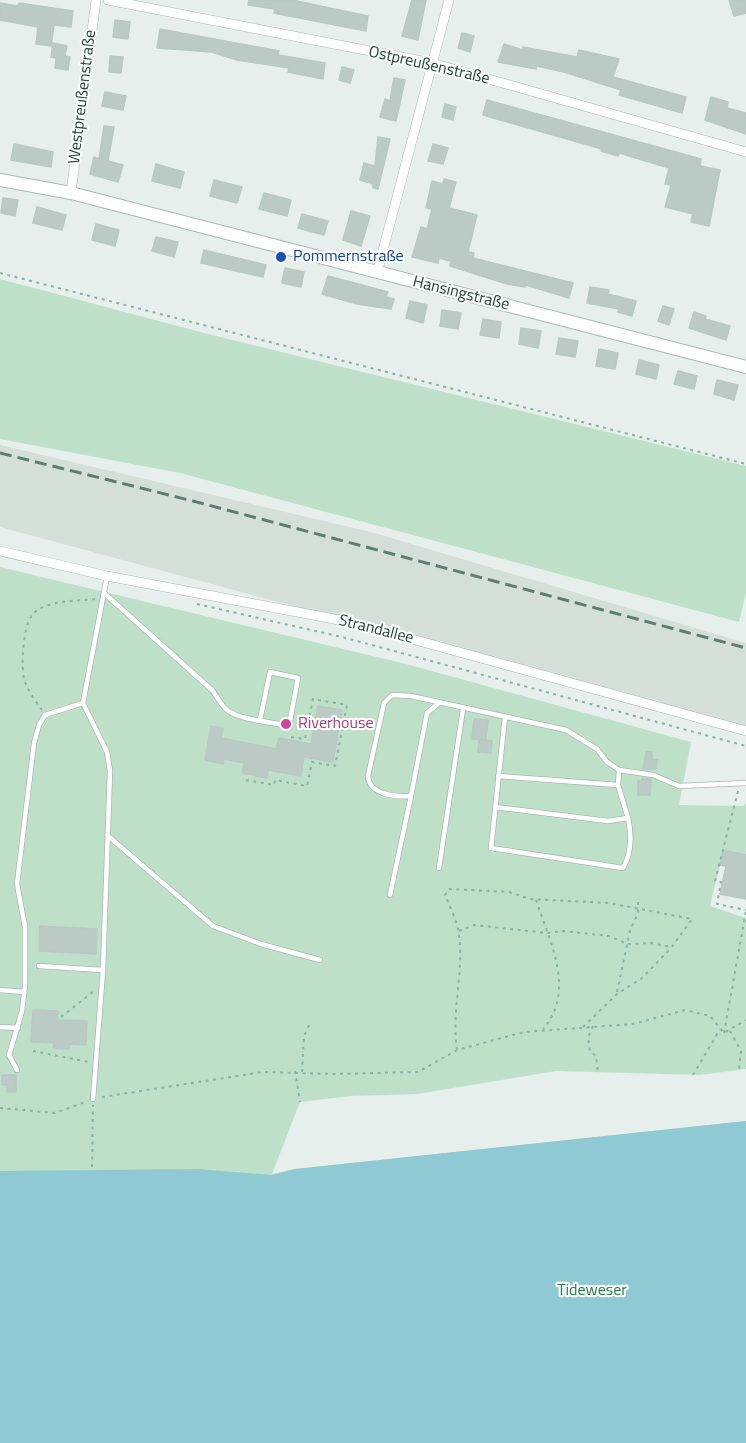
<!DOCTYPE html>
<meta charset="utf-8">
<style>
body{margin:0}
canvas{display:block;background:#e6efeb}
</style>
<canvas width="746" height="1443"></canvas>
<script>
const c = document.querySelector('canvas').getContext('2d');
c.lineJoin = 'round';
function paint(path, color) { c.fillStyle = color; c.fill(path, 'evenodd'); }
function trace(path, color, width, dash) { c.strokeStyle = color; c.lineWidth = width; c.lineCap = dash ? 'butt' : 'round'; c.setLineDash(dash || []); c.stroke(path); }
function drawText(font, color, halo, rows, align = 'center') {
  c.font = font + ' "Titillium Web",sans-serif'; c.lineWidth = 4.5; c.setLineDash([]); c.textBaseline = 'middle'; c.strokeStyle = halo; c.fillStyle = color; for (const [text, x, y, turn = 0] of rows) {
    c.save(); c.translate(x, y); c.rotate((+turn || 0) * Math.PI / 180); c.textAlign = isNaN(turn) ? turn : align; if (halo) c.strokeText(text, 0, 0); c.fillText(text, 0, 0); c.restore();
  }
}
paint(new Path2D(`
 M0,445L371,532L746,643V728L0,527Z`), '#d4dfda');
paint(new Path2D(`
 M0,279L208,334L746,466V593L739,622L180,473L0,439Z
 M0,567L406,664L691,742L679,805L743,806L746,803V855L720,865L710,906L746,918V1069L700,1075L556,1071L417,1094L350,1096L300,1102L272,1174L295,1169L746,1121V1443H0Z`), '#bfe0c8');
paint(new Path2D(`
 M746,1121V1443H0V1171L197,1169L272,1175L295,1169Z`), '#8ec9d4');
const building = new Path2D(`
 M249,0H292L368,16L366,31L274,13L275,9L248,5Z
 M412,0H426L418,40L402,36Z
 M729,0H746V13L734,16Z
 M0,3L18,6L19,3L73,11L71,27L54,25L51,46L36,44L38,27L0,20Z
 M115,20L130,22L128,39L113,37Z
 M160,29L279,51L278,55L325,63L323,79L288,72L289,68L237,60L212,52L157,48Z
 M462,33L474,36L470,52L458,48Z
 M53,43L67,46L65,56L70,57L68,70L55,68L56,58L51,57Z
 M504,44L523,50V47L577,57L579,50L619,59L613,77L686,97L682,113L619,95L621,90L564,72L537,66L536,69L498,62Z
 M110,56L123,57L121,73L109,72Z
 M342,67L354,70L350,83L339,80Z
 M394,78L405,80L396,121L380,117L385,99L390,101Z
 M105,92L126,96L123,110L102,106Z
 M711,97L728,102L727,108L746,113V134L705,120Z
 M487,100L701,159L700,166L720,170L709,226L691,222L693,214L665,207L671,185L665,184L669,168L619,153L618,156L601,151L602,149L483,115Z
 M445,104L456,107L453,120L442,117Z
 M104,126L114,127L108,161L123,165L118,182L90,174L94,157L99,159Z
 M378,137L390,139L378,189L373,188V184L360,180L364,163L375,166Z
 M14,144L53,152L51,167L11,160Z
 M433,144L448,148L443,164L428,161Z
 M156,164L184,172L180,188L152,181Z
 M444,179L456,182L449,208L477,215L468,252L474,253L473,258L573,283L569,298L526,285L525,287L507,284L450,266L451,261L439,258L438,263L412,257L421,227L427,229L432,209L426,208L432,181L443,184Z
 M214,180L242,187L237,203L210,196Z
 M264,193L291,200L287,216L259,209Z
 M3,198L18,200L15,216L1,213Z
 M37,207L66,215L62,230L33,223Z
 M351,211L370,216L361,246L343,240Z
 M302,214L328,221L324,235L298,228Z
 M96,224L119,230L115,246L92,240Z
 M156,237L178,242L174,257L152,251Z
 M204,250L266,265L263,277L201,263Z
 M285,268L304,272L301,287L282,283Z
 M328,276L388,292L386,297L394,299L391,309L357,304L322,294Z
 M590,287L609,290L608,294L636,301L632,316L618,312L619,309L587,303Z
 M410,301L427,305L423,323L406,318Z
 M663,306L674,309L669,325L658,321Z
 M442,310L461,313L458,329L440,326Z
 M694,312L706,316L705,319L730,326L726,340L689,328Z
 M483,319L501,322L499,338L480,335Z
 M521,328L541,331L538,348L519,344Z
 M559,338L578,341L575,357L556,354Z
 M599,349L618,353L615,369L596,366Z
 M639,360L659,365L656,379L636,374Z
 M678,371L697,376L694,389L674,384Z
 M717,380L738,385L734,400L714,394Z
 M318,706L342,710L333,762L304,757L301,776L268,770L267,778L242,773L244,763L224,759L223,764L205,760L211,726L223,728L221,738L276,749L279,738L311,744Z
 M474,719L488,720L486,740L472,739Z
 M479,739L492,741L491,753L478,752Z
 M646,752H652V759L657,760L656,769H643Z
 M642,778L651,779L650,795H638V781H642Z
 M723,850L746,855V899L720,894L726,866L720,865Z
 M40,926L97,929L96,954L39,951Z
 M33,1010L58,1011L57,1020L87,1021L86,1045L69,1044V1049L53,1048L54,1043L31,1042Z
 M2,1075H16V1092H7V1085H2Z`);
paint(building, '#bbcac4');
trace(building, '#b8c9c2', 1.5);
const lane = new Path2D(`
 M104,593L213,691C217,697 222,706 227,710C239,720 273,722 289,726L298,678L270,672L260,720
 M439,703L427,713L411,796C396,797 369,795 368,776L384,703L392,695L411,696L566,730L597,749L607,762L619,770L653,775L679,786L746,783
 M505,717L491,848L623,868C632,852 632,836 628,818
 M498,776L618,785
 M495,807L608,821L628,818L618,785L619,770
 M107,835L213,926L261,944L320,960
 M439,868L463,709
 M390,895L411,796
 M39,966L103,970
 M0,990L24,992
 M0,1027L18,1028
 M17,1070L9,1055L22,1011L25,986V927L17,884L34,743L39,725L45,715L83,703
 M93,1099L103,970L110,771L107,752L83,703L107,576`);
const street = new Path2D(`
 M108,0L432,63L746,152
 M71,193L96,0
 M377,273L449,0
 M0,551L107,576L350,622L746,731`);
const secondary = new Path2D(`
 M0,180L71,193L746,367`);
trace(lane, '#a8b8b2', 6);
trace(street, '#a8b8b2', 10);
trace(secondary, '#a4bbb3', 14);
trace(new Path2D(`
 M0,273L746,464
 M197,604L346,638L746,746
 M42,710C36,702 29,692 25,682C20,669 23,624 33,614C45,600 78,601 96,599
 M246,780L274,785L275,780L307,786L312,762L335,766L347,705L313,699L305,739L291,737L292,733
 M738,791L715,881L721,882L717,904L746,910
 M536,900C550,942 576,991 543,1029
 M459,931L474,925L547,933L564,931L609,936L628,944L651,943L670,947
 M617,992L630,931L638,913V902
 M61,1017L94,991
 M593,1026L588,1037L590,1051L596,1056L598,1073
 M730,1031L741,1051L739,1069
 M724,1033L746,911
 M457,1050C451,1011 464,974 459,935C458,922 450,908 445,895L449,889L509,892L530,899L609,903L692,919L671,948L642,978L617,994L583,1027
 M33,1051L89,1062
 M295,1071L300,1102
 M302,1072L304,1036L310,1023
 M693,1075L720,1029
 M102,1097L263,1072L333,1074L418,1072L457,1050L524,1032L633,1024L685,1010L710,1016L724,1033L746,1020
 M0,1108L55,1113L88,1101
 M92,1167L93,1105`), '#86b3a5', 2, [3, 4.5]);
trace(lane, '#fff', 4.5);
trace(street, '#fff', 9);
trace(secondary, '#fff', 12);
trace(new Path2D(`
 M0,453L193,501L746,648`), '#5f7d75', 3, [12, 6]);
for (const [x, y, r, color] of [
 [281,257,6,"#1a4fb4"],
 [286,724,6,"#d1479c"]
]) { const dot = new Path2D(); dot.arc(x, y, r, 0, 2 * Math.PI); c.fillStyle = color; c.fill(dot); trace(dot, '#f7fbf9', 2); }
drawText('16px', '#24423a', '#f7fbf9', [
 ["Ostpreußenstraße",429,66,13],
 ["Westpreußenstraße",83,97,-83],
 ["Hansingstraße",461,294,14],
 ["Strandallee",376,630,14]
]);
drawText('16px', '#164399', '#f7fbf9', [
 ["Pommernstraße",293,257]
], 'left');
drawText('16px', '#b23c85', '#f7fbf9', [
 ["Riverhouse",298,724]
], 'left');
drawText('16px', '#2d7a4b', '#f7fbf9', [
 ["Tideweser",592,1291]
]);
</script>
